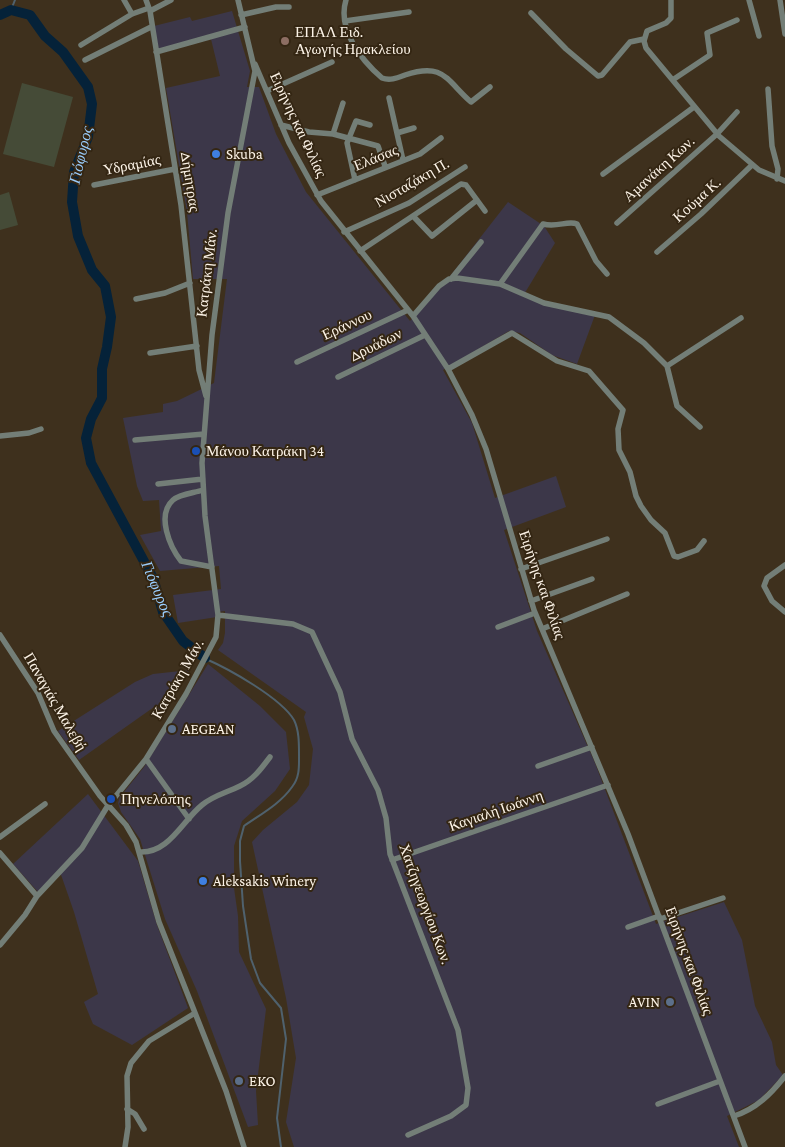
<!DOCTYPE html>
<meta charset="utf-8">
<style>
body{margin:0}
canvas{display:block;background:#3e301d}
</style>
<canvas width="785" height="1147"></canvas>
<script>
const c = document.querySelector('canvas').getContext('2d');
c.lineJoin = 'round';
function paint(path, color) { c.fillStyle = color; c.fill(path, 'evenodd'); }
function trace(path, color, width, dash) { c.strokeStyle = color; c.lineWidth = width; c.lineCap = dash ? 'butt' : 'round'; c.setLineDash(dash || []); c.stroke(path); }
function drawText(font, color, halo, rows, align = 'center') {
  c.font = font + ' "Crimson Pro",serif'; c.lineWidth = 4; c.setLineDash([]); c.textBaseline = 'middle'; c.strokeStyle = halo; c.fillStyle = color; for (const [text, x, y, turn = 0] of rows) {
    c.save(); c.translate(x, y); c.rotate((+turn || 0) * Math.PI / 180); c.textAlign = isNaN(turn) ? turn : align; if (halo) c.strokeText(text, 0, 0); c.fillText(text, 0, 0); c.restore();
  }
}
paint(new Path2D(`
 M232,11L250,71L247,87H259L276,134L306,192L410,321L451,275L508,202L544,226L555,243L523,296L595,315L577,364L552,355L520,333L509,331L443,370L472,423L495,498L556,476L566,507L504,530L537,631L595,763L656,924L724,902L742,940L755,1006L772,1042L776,1065L783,1075L759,1100L727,1116L739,1147H294L286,1122L296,1058L286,998L252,842L263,830L297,802L309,785L313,749L304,717L306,712L218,650L223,643L225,633V611L216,612L217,617L178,623L173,595L221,589L219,566L160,571L140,535L161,531L159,500L143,501L137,486L123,418L163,412V404L177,401L214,383L227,279H193L187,212L166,88L220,76L210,35L158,49L154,26L190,17L192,21Z
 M208,664L260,706L286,732L290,769L275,791L242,821L234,846V888L238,916L239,952L266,1009L256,1091L258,1125L248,1127L197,991L165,919L140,839L121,812L118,803L120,797L144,767Z
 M190,670L164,713L154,707L79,760L58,731L135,682L153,674Z
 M88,794L138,861L157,925L188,1008L132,1045L93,1024L84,1002L98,994L74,912L59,869L38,892L13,864Z`), '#3c3749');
paint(new Path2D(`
 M22,83L73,97L54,167L3,154Z
 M9,192L18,225L0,230V195Z`), '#454b37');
trace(new Path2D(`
 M11,10L15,0
 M206,659C229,669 281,698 294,720C299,730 299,743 299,754C299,766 300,777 292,787C280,804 261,814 244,826L240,841V861L243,906L251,959L260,983L281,1008L286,1039L277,1118L281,1147`), '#4f616d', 2);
trace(new Path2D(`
 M0,15L11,10L30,15L45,36L63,52L88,87L92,104L88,137L74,172L72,202L78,236L92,270L105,286L111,317L107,347L102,369V398L91,419L86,438L91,463L153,578L163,612L183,641L205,658`), '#052239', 10);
trace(new Path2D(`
 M124,0L132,14
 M146,0L150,11L181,205L199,370L206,396
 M346,0C337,29 361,60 382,78C390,81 397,78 405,75C444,62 446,80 471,102L490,87
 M671,0V18L666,23L647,31L644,41L646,48L719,136L759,170L785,181
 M749,0L759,36
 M780,0L785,34
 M150,11L171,0
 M531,13L566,49L598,76L602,75L630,42L644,39
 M241,15L276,7H289
 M345,21L409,12
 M81,45L132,14L149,8
 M156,52L245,27
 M85,60L151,27
 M255,64L289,143L321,201L413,316L448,369L472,415L486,449L534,610L628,834L745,1147
 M674,79L710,55L707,33L737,20
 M768,89L772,146L778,169L777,179
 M267,91L332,62
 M389,98L403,160
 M281,125L309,132L333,134L378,146L385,166
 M397,133L414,128
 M333,134L343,103
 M603,174L694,107
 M355,180L347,143L356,121L370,125
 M94,185L175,169
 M317,195L420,154L441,138
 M414,217L432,236L477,200
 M617,223L717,134L737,112
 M344,232L409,203L465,167
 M360,251L461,184L466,185L485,211
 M657,252L701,214L752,165
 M451,279L481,242
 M500,284L543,224C557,228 568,220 577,224L596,261L607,274
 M136,299L165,293L190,283
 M413,316L439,286L449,279L457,278L500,284L544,303L609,317L644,343L667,366L677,406L700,427
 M150,353L197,346
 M297,362L408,310
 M667,366L741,318
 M448,369L512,333L557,361L589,371L623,410L618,429L619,450L630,472L636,496L641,506L651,520L665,533L674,556L678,557L697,550L704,541
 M338,377L425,335
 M0,436L29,433L41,429
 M135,440L204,434
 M158,484L203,479
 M203,490C194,493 180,494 173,500C156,515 170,547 181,561L212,567
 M785,565L767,578L764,586L772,601L785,612
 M521,569L607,539
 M531,601L592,579
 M218,615L293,624L312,632L340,692L352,739L378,790L386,818L390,854L458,1030L468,1088L466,1105L451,1116L408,1135
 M498,627L535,613
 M542,629L627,594
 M0,635L38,693L54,731L100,796L126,825L136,842L159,922L226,1091L244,1147
 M146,759L189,819
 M538,766L592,747
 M0,837L45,804
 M139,852C169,854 182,821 202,805C214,795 226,793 240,786C253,780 261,769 270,757
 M0,853L37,896
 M392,860L608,785
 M660,919L723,898
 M628,927L659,916
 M0,945L25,915L37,896L82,848L107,807L146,759L186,694L216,637L218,615L205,516L202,463L212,335L228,213L255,71L238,0
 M658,1104L720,1081
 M127,1109L135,1114L144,1129
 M734,1116C756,1109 771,1094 785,1076
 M125,1147L128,1127L127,1076L131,1063L149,1041L195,1013`), '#737e77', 5.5);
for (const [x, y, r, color] of [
 [285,41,5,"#8d6e63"],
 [216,154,5,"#3f7fe0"],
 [196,451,5,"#1a4fb4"],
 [172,729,5,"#5c6f8a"],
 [111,799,5,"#1a4fb4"],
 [203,881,5,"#3f7fe0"],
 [670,1002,5,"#5c6f8a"],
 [239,1081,5,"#5c6f8a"]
]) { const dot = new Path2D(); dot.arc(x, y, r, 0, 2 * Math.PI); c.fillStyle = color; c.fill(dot); trace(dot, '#342613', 2); }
drawText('15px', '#fcf3e7', '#342613', [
 ["ΕΠΑΛ Ειδ.",295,32],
 ["Αγωγής Ηρακλείου",295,49],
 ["Skuba",226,154],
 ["Μάνου Κατράκη 34",206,451],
 ["AEGEAN",182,729],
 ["Πηνελόπης",121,799],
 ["Aleksakis Winery",213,881],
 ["AVIN",660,1002,"right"],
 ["EKO",249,1081]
], 'left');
drawText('15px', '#fcf3e7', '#342613', [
 ["Ειρήνης και Φιλίας",298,125,65],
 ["Ελάσας",376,158,-22],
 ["Υδραμίας",132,165,-11],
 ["Αμανάκη Κων.",659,169,-42],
 ["Δήμητρας",190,182,81],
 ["Νισταζάκη Π.",412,183,-30],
 ["Κούμα Κ.",697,200,-42],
 ["Κατράκη Μάν.",207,273,-83],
 ["Εράννου",347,325,-25],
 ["Δρυάδων",376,345,-26],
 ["Ειρήνης και Φιλίας",542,585,71],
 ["Κατράκη Μάν.",178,679,-60],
 ["Παναγιάς Μαλεβή",55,702,60],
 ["Καγιαλή Ιωάννη",496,811,-19],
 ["Χατζηγεωργίου Κων.",425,904,70],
 ["Ειρήνης και Φιλίας",689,961,70]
]);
drawText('italic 16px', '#99ccfb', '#342613', [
 ["Γιόφυρος",81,155,-77],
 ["Γιόφυρος",157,589,67]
]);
</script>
